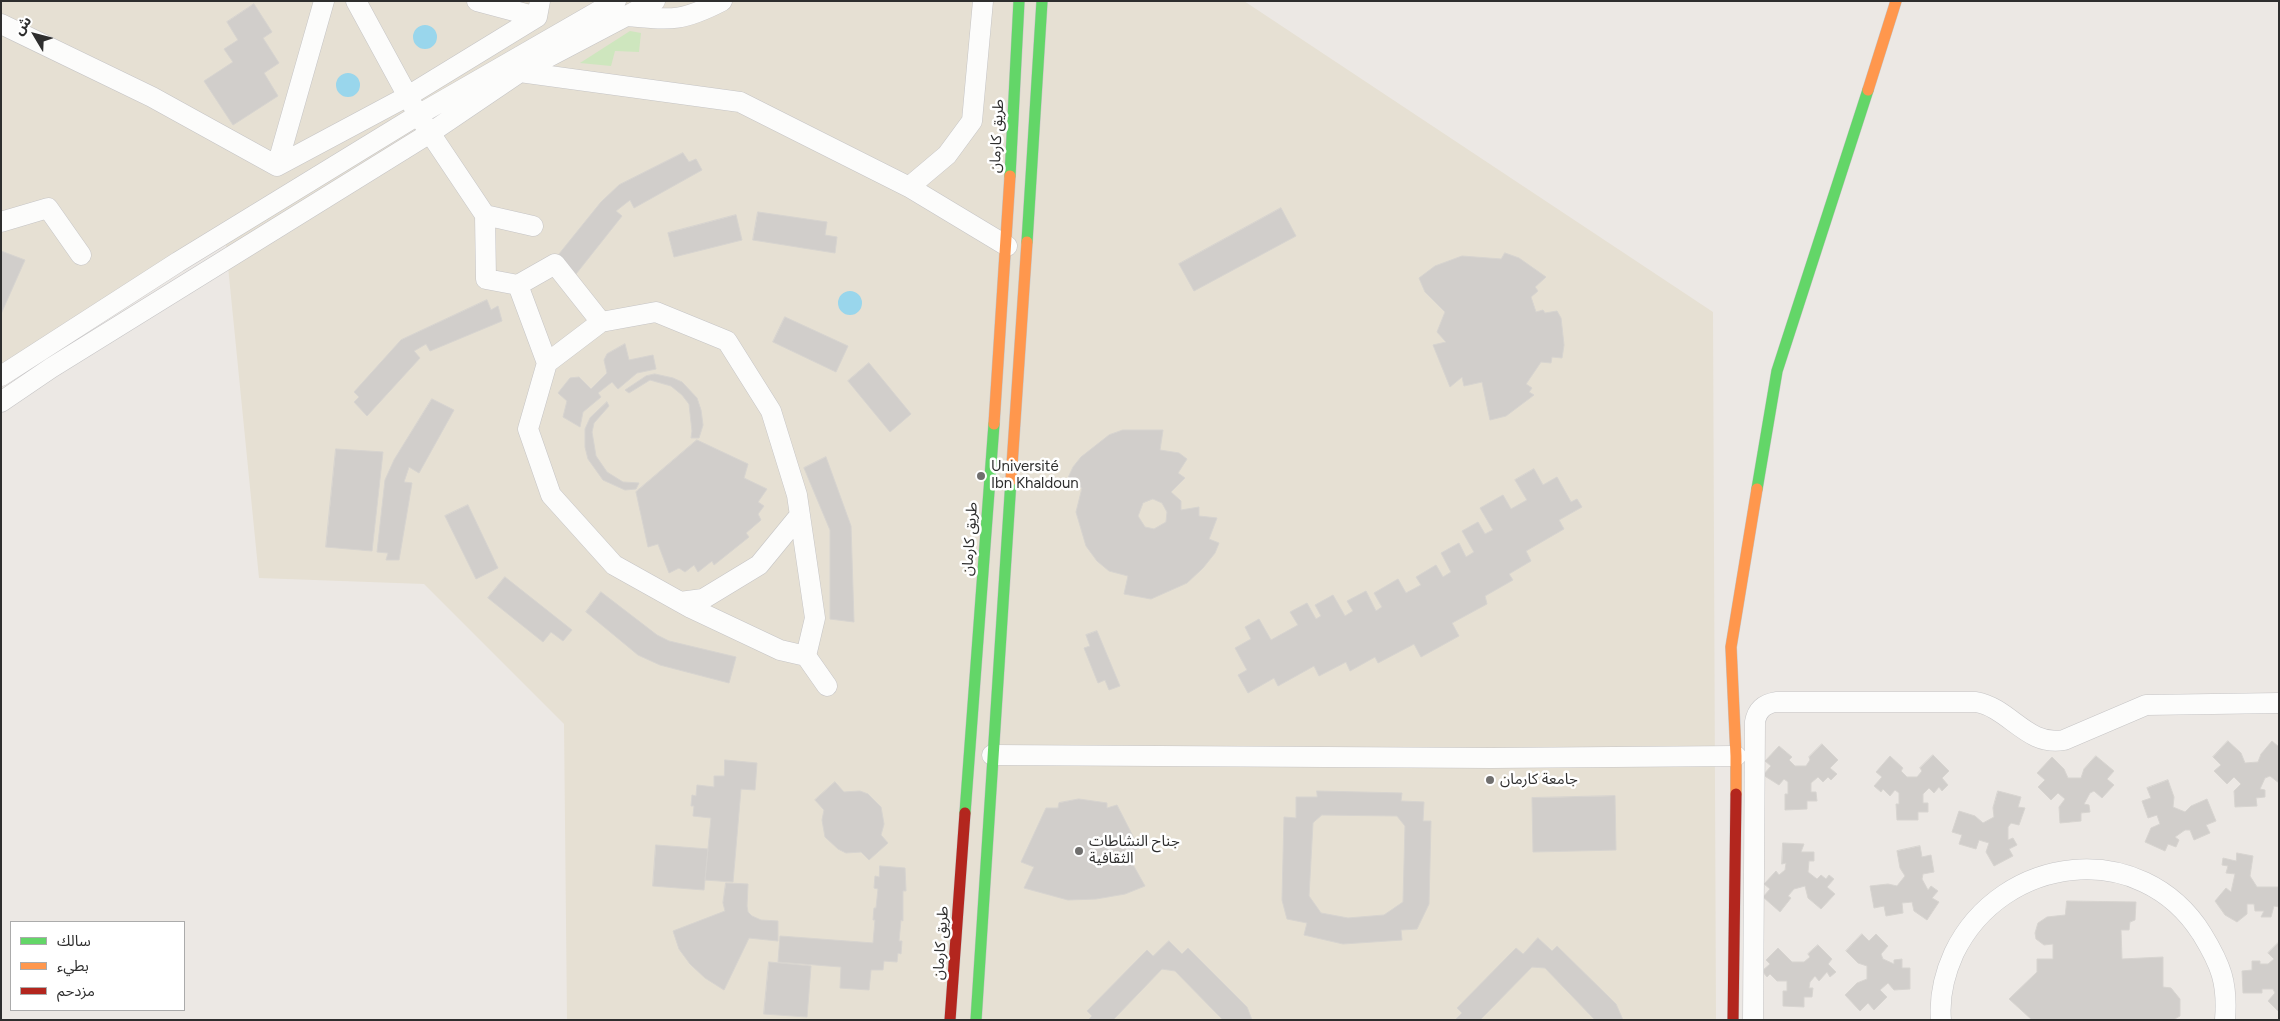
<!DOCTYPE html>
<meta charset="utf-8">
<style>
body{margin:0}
#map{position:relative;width:2280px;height:1021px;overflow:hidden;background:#ece8e4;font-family:Figtree,"Noto Sans Arabic",sans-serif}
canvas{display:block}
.frame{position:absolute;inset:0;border:2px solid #2e2e2e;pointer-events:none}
.legend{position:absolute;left:10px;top:921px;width:175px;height:90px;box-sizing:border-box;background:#fff;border:1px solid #ababab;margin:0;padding:6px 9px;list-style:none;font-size:15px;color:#2e2e2e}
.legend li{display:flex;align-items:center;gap:10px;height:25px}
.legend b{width:25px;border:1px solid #ababab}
.north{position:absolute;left:10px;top:10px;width:50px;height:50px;-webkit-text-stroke:4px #fff;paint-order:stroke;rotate:307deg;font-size:14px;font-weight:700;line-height:20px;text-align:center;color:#2e2e2e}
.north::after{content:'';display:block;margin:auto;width:18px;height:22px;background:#2e2e2e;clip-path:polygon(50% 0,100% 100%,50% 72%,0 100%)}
</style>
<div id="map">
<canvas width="2280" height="1021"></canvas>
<div class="frame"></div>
<ul class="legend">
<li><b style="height:6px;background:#63d668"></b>سالك</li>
<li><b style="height:6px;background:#ff974d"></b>بطيء</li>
<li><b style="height:6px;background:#b3261e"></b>مزدحم</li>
</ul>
<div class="north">ش</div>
</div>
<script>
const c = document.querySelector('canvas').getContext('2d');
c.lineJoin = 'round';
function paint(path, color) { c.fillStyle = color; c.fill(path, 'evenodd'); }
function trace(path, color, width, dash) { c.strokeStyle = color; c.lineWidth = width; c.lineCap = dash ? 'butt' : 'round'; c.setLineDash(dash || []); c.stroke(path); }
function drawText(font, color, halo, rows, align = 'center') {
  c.font = font + ' Figtree,"Noto Sans Arabic",sans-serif'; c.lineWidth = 5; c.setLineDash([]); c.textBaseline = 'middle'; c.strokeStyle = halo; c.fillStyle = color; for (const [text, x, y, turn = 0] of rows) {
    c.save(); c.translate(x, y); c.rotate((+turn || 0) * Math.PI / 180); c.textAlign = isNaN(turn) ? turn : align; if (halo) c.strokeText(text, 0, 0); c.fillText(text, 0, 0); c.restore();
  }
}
paint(new Path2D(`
 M1,1H1244L1713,312L1716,1020H567L564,724L424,584L259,578L224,226L1,374Z`), '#e6e0d3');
paint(new Path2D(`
 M630,31L641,33L639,52L615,51L611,66L580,63Z`), '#cee6be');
paint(new Path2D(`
 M413 37a12 12 0 1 1 24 0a12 12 0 1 1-24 0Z
 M336 85a12 12 0 1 1 24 0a12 12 0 1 1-24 0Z
 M838 303a12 12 0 1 1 24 0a12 12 0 1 1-24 0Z`), '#99d6ec');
const building = new Path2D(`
 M254,4L272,32L263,38L279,63L264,73L278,96L233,125L204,81L233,62L224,49L238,40L227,22Z
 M683,153L689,162L696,159L702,170L634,208L630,200L616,211L622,216L576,274L559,254L601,202L619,185Z
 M1281,208L1296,236L1194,291L1179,264Z
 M758,212L827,222L825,235L837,237L835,253L753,240Z
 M736,215L742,240L674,257L668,233Z
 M1,251L25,260L1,314Z
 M1505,253L1519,258L1546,277L1535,287L1538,291L1531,297L1536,312L1543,310L1545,313L1557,311L1561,318L1564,345L1562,358L1552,357L1551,363L1541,362L1526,384L1532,388L1529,392L1534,395L1506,416L1490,420L1482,382L1464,386L1462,377L1450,387L1433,345L1446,342L1437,332L1445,312L1425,292L1419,278L1435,266L1462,256L1501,259Z
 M487,300L491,310L498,306L502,321L430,351L426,344L414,351L420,358L367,416L354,402L359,397L354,392L401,340Z
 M785,317L848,346L836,372L773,342Z
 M625,344L629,360L653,355L656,369L637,373L618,389L612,382L598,393L601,397L583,412L580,427L563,417L567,401L558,393L570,378L579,377L591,389L607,373L604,360L607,354Z
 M869,363L911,414L890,432L848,381Z
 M655,374L673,378L682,382L697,398L701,410L703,425L699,438H691L692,431L689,404L682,395L671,386L650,380L629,393L625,390L646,376Z
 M432,399L454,410L419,473L409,467L404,482L412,483L399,560H386L388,553L377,552L385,480L394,460Z
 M607,402L609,406L594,423L592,432L596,456L607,472L623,482L639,483L636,489L625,490L603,480L588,459L585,447V429L590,418Z
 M1123,430H1163L1160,450L1179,453L1187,459L1178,473L1185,478L1171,492L1181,501V510L1199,507V516L1217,518L1209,539L1219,543L1215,553L1203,568L1187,583L1151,599L1124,594L1128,576L1109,571L1097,561L1086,546L1076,512L1082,488L1067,480L1073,467L1081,457L1109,435ZM1153,499L1162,503L1167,512L1166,522L1154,529L1145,527L1138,516L1143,503Z
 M697,440L748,464L744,478L767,489L758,502L764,506L758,514L761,520L746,533L749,537L714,565L712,561L698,572L694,565L685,572L679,568L669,573L658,544L648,547L636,492Z
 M336,449L383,452L372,551L326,547Z
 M826,457L851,526L854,622L830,619V530L804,468Z
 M1534,469L1543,485L1557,477L1571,502L1577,499L1582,507L1559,520L1564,529L1526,551L1531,561L1509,574L1513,580L1485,596L1487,604L1452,623L1459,636L1421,657L1414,644L1378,663L1375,657L1350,671L1346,662L1319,676L1314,666L1278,686L1274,678L1248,693L1238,675L1247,670L1235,648L1251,639L1245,627L1259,619L1271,640L1298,625L1290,612L1307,603L1316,619L1321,616L1315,605L1333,595L1345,616L1353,611L1347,601L1366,591L1376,611L1382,607L1374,593L1398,579L1406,593L1421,585L1416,577L1436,565L1443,577L1451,572L1441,553L1459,543L1466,557L1474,552L1462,531L1478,522L1485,534L1493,530L1480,508L1503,495L1511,509L1527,500L1515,480Z
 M468,505L498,568L476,579L445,516Z
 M505,577L572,630L563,641L551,632L543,642L488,598Z
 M601,592L657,635L669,641L736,657L729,683L660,665L638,655L586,612Z
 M1097,631L1120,686L1109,690L1105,680L1098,683L1084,648L1090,646L1086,635Z
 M2228,741L2241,753L2245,763L2258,762L2261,754L2272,741L2279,747V783L2270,776L2265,778L2260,789L2265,790V797L2256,798L2257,806L2235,807L2234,791L2241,784L2234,777L2227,784L2214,771L2221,765L2213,757Z
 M1822,744L1838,760L1830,768L1837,774L1831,780L1828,777L1823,782L1818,777L1811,783V792H1816L1817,801H1807V809L1785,810V794H1788V782L1784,779L1779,785L1763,775L1771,766L1765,761L1779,746L1792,757L1789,760L1795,766H1806L1810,760L1809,757Z
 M1933,755L1949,771L1942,778L1948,785L1942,791L1939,787L1934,793L1929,788L1923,794V803H1928V812H1918V820H1897L1896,804H1899V793L1895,790L1890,796L1883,789L1881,792L1874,786L1882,777L1876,772L1890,756L1903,768L1901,771L1907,777H1917L1922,771L1920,768Z
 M2096,756L2114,771L2107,779L2114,785L2102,798L2094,791L2090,793L2084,804L2089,805L2090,812L2081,813V821L2060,823L2059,807L2065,799L2058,793L2051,800L2038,787L2045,780L2037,773L2052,757L2064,769L2068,778H2081L2084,769Z
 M725,760L757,763L755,790L741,789L733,882L705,880L711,818L693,816L694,806H691L692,795L696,796L697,785L714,787V776H724Z
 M2168,780L2174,797L2173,807L2185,812L2191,806L2207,799L2216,821L2206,825L2210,833L2194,840L2190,830H2185L2175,837L2179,840L2176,847L2168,844L2165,851L2145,842L2151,828L2160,824L2157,815L2148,818L2142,801L2151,798L2147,788Z
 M835,782L844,792L860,791L868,794L881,807L884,824L881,835L888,843L869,860L861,852L846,853L838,849L825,837L822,820L824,810L815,800Z
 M1317,791L1402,793L1401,801L1424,802L1423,821H1431L1429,904L1417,929L1401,930L1402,940L1343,944L1304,935L1307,923L1287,919L1282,900L1284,817L1296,818V797H1317ZM1322,815L1397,816L1405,826L1403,902L1384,915L1348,918L1321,913L1309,896L1313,823Z
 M1998,791L2021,797L2018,807L2025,808L2019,825L2011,823L2008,827V840L2013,838L2017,845L2009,849L2013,856L1994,866L1986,852L1989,843L1979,840L1976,849L1959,844L1962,835L1952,832L1959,811L1975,816L1983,823L1994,817L1993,808Z
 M1615,796L1616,850L1533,852L1532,798Z
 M1079,799L1107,803V808L1117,805L1139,848L1127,854L1145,886L1125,894L1096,899L1068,900L1024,888L1034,867L1021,862L1046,808H1058L1059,803Z
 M1783,843L1804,844L1801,852H1814V861H1809L1808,872L1817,879L1821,875L1826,879L1829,875L1834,879L1827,887L1835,894L1821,909L1808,898L1805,886L1794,889L1788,896L1791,898L1780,912L1763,897L1770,889L1764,884L1776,871L1779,875L1785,870L1786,863L1782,864Z
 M656,845L708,849L704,890L653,886Z
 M1920,846L1922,857L1931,855L1934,872L1923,874L1922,879L1928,890L1931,886L1938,891L1932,898L1939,902L1927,920L1914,911L1912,902L1902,903L1903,913L1886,916L1884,906L1874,908L1870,886L1888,884L1897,886L1905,876L1900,868L1897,851Z
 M2237,853L2253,856L2250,876L2257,887H2279V907L2274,906L2271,917H2261L2264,911H2255L2254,904H2247V914L2237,922L2225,915L2215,901L2226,888L2231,892L2235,874L2226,873L2228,866L2222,865L2223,858L2236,861Z
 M880,866L905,868L906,891H903V921L901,920L899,941H902L901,954L898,953L897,962L884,961L883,970H871L869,990L840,988L841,967L778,962L780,936L873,943L875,920H873L874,908H876L878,889L874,888L875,876L879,877Z
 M726,883L748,884L747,906L748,912L752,916L761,920L778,921V941L749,938L724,990L705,978L690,964L679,949L673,931L725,911L723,903Z
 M2067,901L2136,902L2135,920L2130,922L2129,930H2121L2122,959L2163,957V987L2171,988L2180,999V1016L2173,1020H2032L2009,999L2037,972V959H2053V944L2044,945L2036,939L2035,933L2038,923L2047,917L2065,915Z
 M1862,934L1869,941L1876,934L1888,946L1881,954L1883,959L1894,964V960L1902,959V968H1910V989L1894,990L1888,983L1880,990L1887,997L1874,1010L1868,1003L1860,1011L1845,995L1857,983L1867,979V966L1858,963L1846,951Z
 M1538,938L1552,951L1557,946L1616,1004L1623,1020H1595L1545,968L1532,967L1480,1020H1455L1462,1013L1457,1008L1516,948L1523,954Z
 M1169,941L1182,954L1188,948L1247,1007L1252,1020H1223L1175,971L1162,969L1113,1020H1088L1092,1016L1087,1011L1147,950L1153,956Z
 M2279,942V1012L2268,1001L2275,993L2273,989H2262V993H2243L2242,971L2252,970V961H2260V964H2268L2274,959L2268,953Z
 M1818,945L1832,959L1828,964L1836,972L1830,977L1827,972L1819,981L1815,976L1810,982L1809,988H1813L1812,997H1804V1007L1783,1006V991H1787V981H1777L1770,974L1767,977L1762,971L1770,964L1766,960L1778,948L1792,962H1804L1810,957L1808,954Z
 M769,962L811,966L807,1017L764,1014Z`);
paint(building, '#d1cecb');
trace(building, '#d7d4d0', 1);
const street = new Path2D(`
 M356,1L418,115L485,215
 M477,1L537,17
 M627,16C672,20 681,22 722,1
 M1,24L152,97L277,166L324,1
 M520,72L740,102L909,187L947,155L972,121L983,1
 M277,166L408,96L537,17L540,1
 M909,187L1007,246
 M1,222L48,208L81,255
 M518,285L486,279L485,215L533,226
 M547,363L518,285L555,264L601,322
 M1,376L178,262L418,115L616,1
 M1,402L51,368L430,133L520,72L655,1
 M680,602L703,599L759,565L800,515
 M806,656L780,650L691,608L614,565L551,495L528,429L547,363L601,322L656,312L727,341L771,411L797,495L815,618L806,656L827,686
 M992,755L1491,758L1736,756
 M1753,1020L1755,722C1757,710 1764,704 1776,702H1976C2010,708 2027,747 2064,740L2146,705L2279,703
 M1941,1020C1939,998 1945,973 1954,953C2002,854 2141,837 2202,934C2221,965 2228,983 2225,1020`);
const fast = new Path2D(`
 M1010,176L1019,1
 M1027,242L1042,1
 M1757,489L1777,371L1868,90
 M965,813L994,424
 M976,1020L1011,480`);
const slow = new Path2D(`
 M1868,90L1896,1
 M994,424L1010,176
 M1011,480L1027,242
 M1736,794V756L1731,647L1757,489`);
const jam = new Path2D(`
 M950,1020L965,813
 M1733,1020L1736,794`);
trace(street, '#c5c4c5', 21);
trace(fast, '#c5c4c5', 12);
trace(slow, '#c5c4c5', 12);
trace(jam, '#c5c4c5', 12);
trace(street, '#fcfcfb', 20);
trace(fast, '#63d668', 11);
trace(slow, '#ff974d', 11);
trace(jam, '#b3261e', 11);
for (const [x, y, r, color] of [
 [981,476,5,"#706f6e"],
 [1490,780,5,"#706f6e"],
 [1079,851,5,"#706f6e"]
]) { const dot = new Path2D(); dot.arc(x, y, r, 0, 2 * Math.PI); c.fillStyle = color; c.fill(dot); trace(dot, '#fff', 2); }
drawText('15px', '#2e2e2e', '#fff', [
 ["طريق كارمان",997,136,-87],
 ["طريق كارمان",970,539,-86],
 ["طريق كارمان",941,943,-86]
]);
drawText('15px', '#2e2e2e', '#fff', [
 ["Université",991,467],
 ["Ibn Khaldoun",991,484],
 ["جامعة كارمان",1500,780],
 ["جناح النشاطات",1089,842],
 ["الثقافية",1089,859]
], 'left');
</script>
